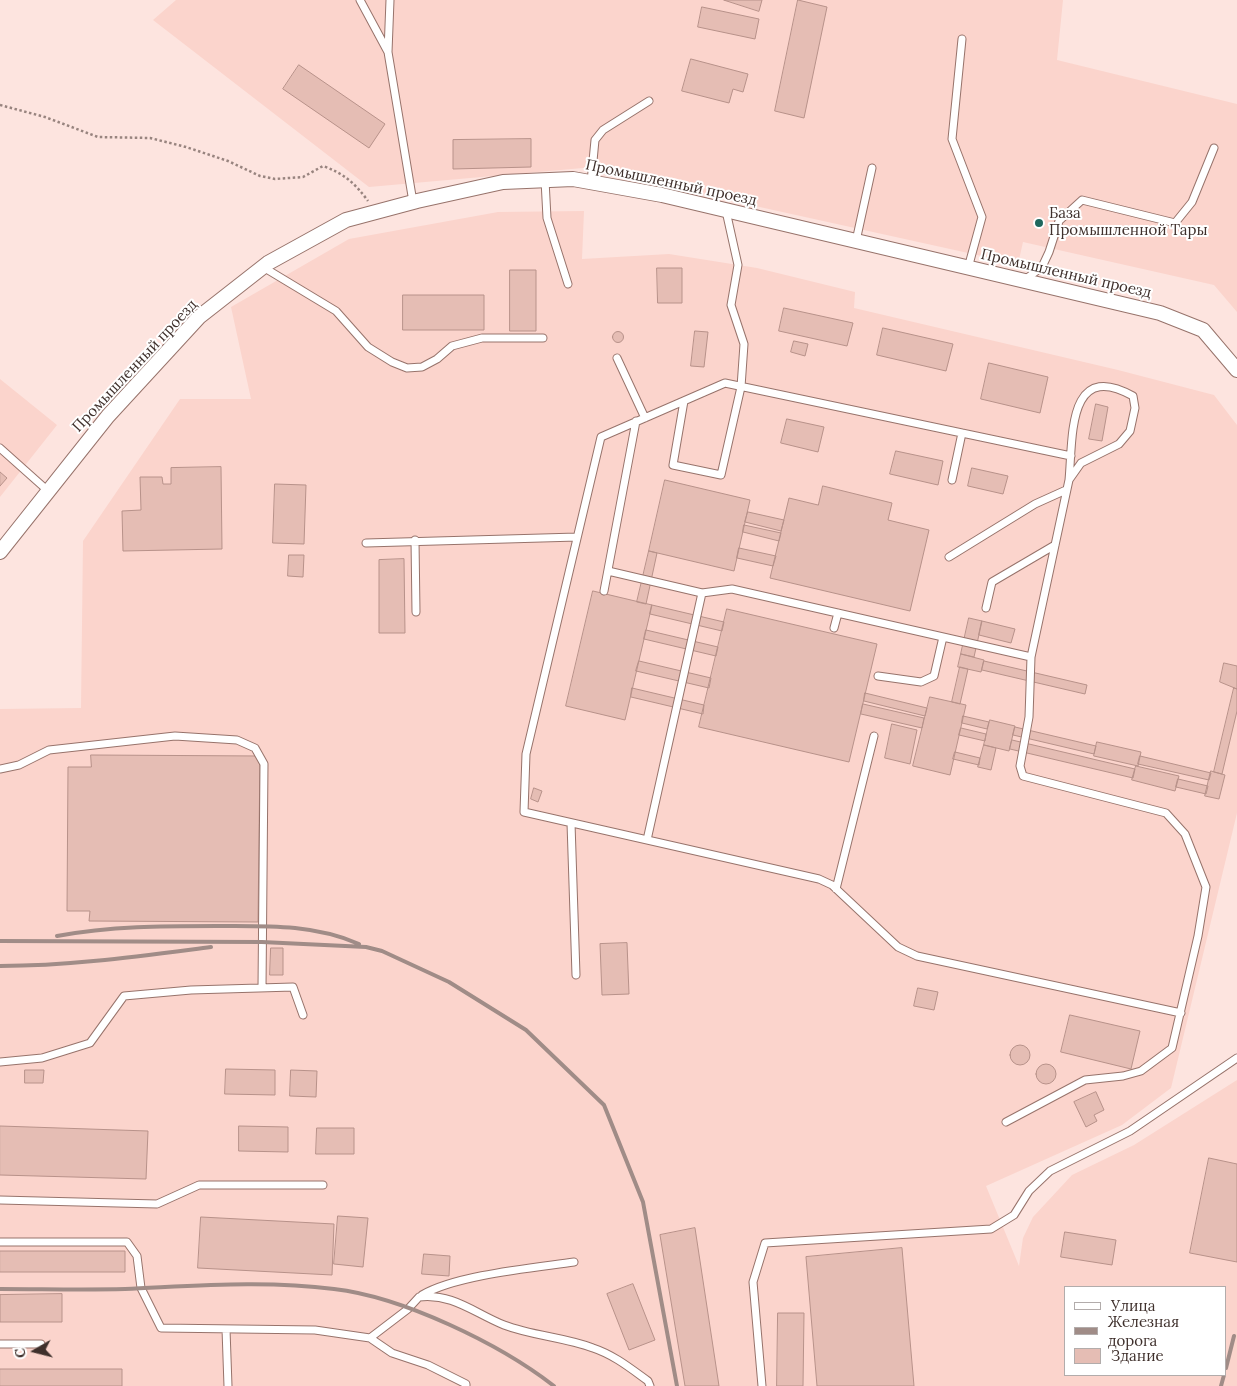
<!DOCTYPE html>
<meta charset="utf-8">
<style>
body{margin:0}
#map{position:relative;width:1237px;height:1386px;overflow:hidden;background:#fde4df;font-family:Lora,serif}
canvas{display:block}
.legend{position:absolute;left:1064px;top:1286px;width:162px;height:90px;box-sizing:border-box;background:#fff;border:1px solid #b2acab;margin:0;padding:6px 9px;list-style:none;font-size:15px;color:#3f302c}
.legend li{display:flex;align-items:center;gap:10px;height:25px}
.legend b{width:25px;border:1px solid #b2acab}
.north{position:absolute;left:10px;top:1326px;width:50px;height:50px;-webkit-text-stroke:4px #fff;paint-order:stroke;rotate:262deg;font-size:14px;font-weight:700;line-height:20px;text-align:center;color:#3f302c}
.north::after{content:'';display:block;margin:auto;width:18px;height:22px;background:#3f302c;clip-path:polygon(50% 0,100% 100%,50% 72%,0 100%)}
</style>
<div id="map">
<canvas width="1237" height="1386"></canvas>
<ul class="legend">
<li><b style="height:6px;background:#fff"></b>Улица</li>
<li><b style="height:6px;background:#a08c87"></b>Железная дорога</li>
<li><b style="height:14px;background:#e5bdb4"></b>Здание</li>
</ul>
<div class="north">С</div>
</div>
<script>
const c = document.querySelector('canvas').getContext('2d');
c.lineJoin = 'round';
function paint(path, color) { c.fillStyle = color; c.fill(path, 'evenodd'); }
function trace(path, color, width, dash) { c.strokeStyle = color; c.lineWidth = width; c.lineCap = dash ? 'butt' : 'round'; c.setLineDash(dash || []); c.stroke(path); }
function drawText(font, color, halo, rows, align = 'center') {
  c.font = font + ' Lora,serif'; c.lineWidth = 4; c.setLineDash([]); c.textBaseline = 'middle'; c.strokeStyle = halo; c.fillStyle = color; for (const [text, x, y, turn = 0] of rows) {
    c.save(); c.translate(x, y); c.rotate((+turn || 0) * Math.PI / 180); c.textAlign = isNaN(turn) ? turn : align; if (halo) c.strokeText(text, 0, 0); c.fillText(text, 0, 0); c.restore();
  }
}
paint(new Path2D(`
 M176,0H1063L1057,60L1237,104V312L1214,285L1023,242L1018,264L583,168L369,187L153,20Z
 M584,211L582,259L669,254L757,268L855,292L854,308L1118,370L1214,395L1237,425V813L1171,1088L1122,1125L986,1186L1019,1266L1023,1238L1033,1217L1072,1175L1134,1145L1237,1080V1386H0V709L81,708L83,541L180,399H251L231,307L349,239L498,212ZM1066,1287H1226V1375H1066Z
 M0,379L57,425L0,497Z`), '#fbd4cc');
const building = new Path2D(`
 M724,0H762L759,11Z
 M798,0L827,7L804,118L775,111Z
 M702,7L759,19L755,39L698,27Z
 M691,59L748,74L743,92L733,89L729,103L682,91Z
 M299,65L385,124L369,148L283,89Z
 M531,139V167L453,169V140Z
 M657,268H682V303H658Z
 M510,270H536V331H510Z
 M403,295H484V330H403Z
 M784,308L853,323L847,346L779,331Z
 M883,328L953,344L946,371L877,355Z
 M695,331L708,332L704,367L691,366Z
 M612.5 337a5.5 5.5 0 1 1 11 0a5.5 5.5 0 1 1-11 0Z
 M794,341L808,344L805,356L791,352Z
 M989,363L1048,377L1040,413L981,399Z
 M1096,404L1108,407L1102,441L1089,439Z
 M787,419L824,427L818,452L781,443Z
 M896,451L943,461L938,485L890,474Z
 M221,467L222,549L123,551L122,511L141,510L140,477H162L163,484H171V468Z
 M972,468L1008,476L1003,494L968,486Z
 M0,472L7,478L0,486Z
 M665,480L750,500L734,571L649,551Z
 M275,484L306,485L304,544L273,543Z
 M823,486L892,503L888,520L929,530L910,611L770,578L789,498L818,505Z
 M748,512L784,520L781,531L745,522Z
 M744,525L781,533L779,541L743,532Z
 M739,548L776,556L773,566L737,558Z
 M649,551L657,553L646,604L637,602Z
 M289,555H304L303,577L288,576Z
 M404,559L405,633H379V560Z
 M593,591L652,605L625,720L566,706Z
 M652,605L724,622L722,631L650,614Z
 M727,609L877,644L849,762L699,727Z
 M969,618L982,621L974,657L961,654Z
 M982,621L1015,629L1011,643L979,635Z
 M646,630L718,647L716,656L644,639Z
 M961,654L984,660L981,672L958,667Z
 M639,661L711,678L709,688L636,671Z
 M984,661L1087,685L1085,694L982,670Z
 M1224,663L1237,666V689L1220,682Z
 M960,667L968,669L960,704L952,702Z
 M632,688L704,705L703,714L631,697Z
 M1234,688L1237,689V711L1222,774L1214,772Z
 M865,693L927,708L925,716L864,701Z
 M930,697L966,705L950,775L913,766Z
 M863,704L924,718L922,728L861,714Z
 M963,716L989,722L987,729L962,723Z
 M990,720L1015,726L1009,751L984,745Z
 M892,724L917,730L910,764L885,758Z
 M1015,727L1096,746L1094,754L1013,735Z
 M961,728L986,734L985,741L959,735Z
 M1012,740L1135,769L1133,778L1010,749Z
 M1097,742L1141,752L1138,766L1094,756Z
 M984,745L996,748L991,770L978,767Z
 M955,752L980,758L979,765L953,759Z
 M91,755L260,756L258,922L89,921L90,911H67L68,767H91Z
 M1140,756L1211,773L1209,780L1138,764Z
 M1136,766L1179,776L1175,791L1132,780Z
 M1211,771L1225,775L1219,799L1205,796Z
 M1178,779L1208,786L1206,794L1176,787Z
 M534,788L542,791L538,802L531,799Z
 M627,943L629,994L602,995L600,944Z
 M271,948H283V975H270Z
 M918,988L938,992L934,1010L914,1006Z
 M1070,1015L1140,1031L1131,1069L1061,1052Z
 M1010 1055a10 10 0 1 1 20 0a10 10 0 1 1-20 0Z
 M1036 1074a10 10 0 1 1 20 0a10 10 0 1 1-20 0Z
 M226,1069L275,1070V1095L225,1094Z
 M25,1070H44L43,1083H25Z
 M291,1070L317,1071L316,1097L290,1096Z
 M1096,1092L1104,1110L1094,1115L1097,1121L1086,1127L1074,1102Z
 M0,1126L148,1131L146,1179L0,1175Z
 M239,1126L288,1127V1152L239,1151Z
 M317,1128H354V1154H316Z
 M1209,1158L1237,1164V1262L1190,1253Z
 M338,1216L368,1218L363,1267L334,1264Z
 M201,1217L334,1224L332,1275L198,1268Z
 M695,1228L719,1386H685L660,1235Z
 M1065,1232L1116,1240L1112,1265L1061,1257Z
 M902,1248L914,1386H817L806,1257Z
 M0,1251H125V1272H0Z
 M424,1254L450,1256L449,1276L422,1274Z
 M633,1284L655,1340L629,1350L607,1294Z
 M62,1294V1322H0V1295Z
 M778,1313H804L803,1386H777Z
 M0,1369H122V1386H0Z`);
paint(building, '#e5bdb4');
trace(building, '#b8928a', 1);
const service = new Path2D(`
 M360,0L388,52L413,202
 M962,39L952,139L982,217L968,268
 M388,52L390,0
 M545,180L547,218L568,284
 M591,182L595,140L603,130L649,101
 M856,241L872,168
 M263,267L336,311L368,347L392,362L407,368L422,367L437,359L452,346L482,338H543
 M1023,281L1042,267L1049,252L1059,221L1082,200L1175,223L1192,202L1214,148
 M617,358L645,418
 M684,401L673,465L721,475L741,387L744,344L731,305L738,265L726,211
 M0,448L47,490
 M1071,456L725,383L601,437L526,754L524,812L819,879L832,885L898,947L917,956L1181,1013
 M952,480L962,433
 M415,540L416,612
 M366,543L577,537
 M949,557L1035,504L1066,490
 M608,571L702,593L732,589L1031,657
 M604,591L636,421
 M986,608L992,582L1055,545
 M834,628L838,613
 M878,676L921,682L934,676L943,637
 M0,769L19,765L49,750L175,736L237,740L255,748L264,764L262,988
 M571,823L576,975
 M647,840L702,593
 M836,889L874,736
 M0,1062L42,1058L90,1043L124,996L191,990L293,987L303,1015
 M1006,1122L1085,1080L1123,1076L1141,1071L1172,1048L1198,936L1206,887L1185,834L1166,813L1023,776L1020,766L1029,717L1031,657L1069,480L1081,463L1119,444L1130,431L1135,408L1133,396C1067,359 1073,438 1069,480
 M0,1200L157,1204L199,1185H323
 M0,1242H127L137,1256L141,1288L161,1328L315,1330L370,1338L392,1353L428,1365L466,1384V1386
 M422,1295C456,1275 532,1268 574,1262
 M226,1329L228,1386
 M370,1338L408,1309L419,1297C453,1293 474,1313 504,1325C533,1336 564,1337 593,1348C614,1355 630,1368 648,1381L650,1386
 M0,1344H41
 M762,1386L753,1282L765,1243L991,1229L1014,1215L1029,1191L1050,1171L1130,1131L1237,1058`);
const minor = new Path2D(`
 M0,552L108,416L199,317L268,263L346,220L417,201L503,182L573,179L662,195L1160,313L1203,330L1237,370`);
trace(service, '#97736b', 9);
trace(minor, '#97736b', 16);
trace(new Path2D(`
 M0,105L45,117L98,137L150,138L186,147L228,161L260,176L275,179L303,177L323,166C343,173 355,183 368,201`), '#98847f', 2.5, [2.5, 2.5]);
trace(service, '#fff', 7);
trace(minor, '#fff', 14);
trace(new Path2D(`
 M57,936C111,926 163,926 217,926C265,926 314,924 359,944
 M0,941L262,942L366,947L382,951L449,982L526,1030L604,1105L643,1202L677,1386
 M0,966C71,966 141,956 211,947
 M0,1289C42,1289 84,1290 125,1289C195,1286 264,1280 334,1289C403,1297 500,1344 554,1386
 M1226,1368L1234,1336
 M1221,1386L1224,1375`), '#a08c87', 4);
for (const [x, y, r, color] of [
 [1039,223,5,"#20685e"]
]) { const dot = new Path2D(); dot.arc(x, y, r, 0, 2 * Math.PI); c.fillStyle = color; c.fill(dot); trace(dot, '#fff', 2); }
drawText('15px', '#3f302c', '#fff', [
 ["Промышленный проезд",671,183,12],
 ["Промышленный проезд",1066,274,13],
 ["Промышленный проезд",135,366,-47]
]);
drawText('15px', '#3f302c', '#fff', [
 ["База",1049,214],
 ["Промышленной Тары",1049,231]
], 'left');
</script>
